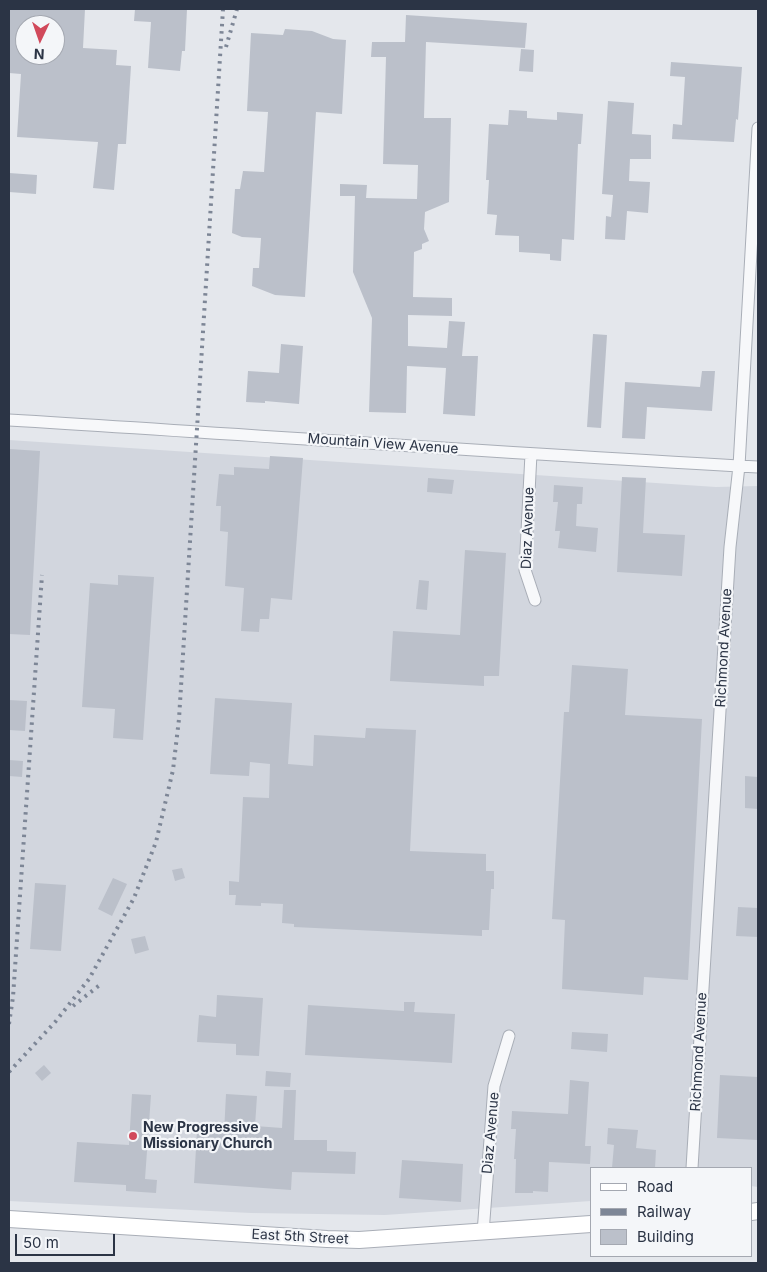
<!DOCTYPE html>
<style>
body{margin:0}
#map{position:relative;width:767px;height:1272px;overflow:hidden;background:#e4e7ec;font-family:Inter,sans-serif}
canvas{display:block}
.frame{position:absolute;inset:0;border:10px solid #2b3445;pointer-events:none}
.legend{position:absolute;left:590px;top:1167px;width:162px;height:90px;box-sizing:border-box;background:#f4f6f9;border:1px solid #a4a8b1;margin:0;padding:6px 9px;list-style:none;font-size:15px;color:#2b3445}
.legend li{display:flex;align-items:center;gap:10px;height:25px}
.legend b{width:25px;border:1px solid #a4a8b1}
.north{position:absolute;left:15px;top:15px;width:50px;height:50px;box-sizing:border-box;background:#f4f6f9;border:1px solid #a4a8b1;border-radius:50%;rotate:183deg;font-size:14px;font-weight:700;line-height:20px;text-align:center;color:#2b3445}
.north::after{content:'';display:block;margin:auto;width:18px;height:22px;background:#d1495b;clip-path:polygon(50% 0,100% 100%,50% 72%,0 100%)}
.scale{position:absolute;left:15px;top:1234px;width:100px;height:22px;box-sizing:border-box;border:2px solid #2b3445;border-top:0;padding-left:6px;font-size:15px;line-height:18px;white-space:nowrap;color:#2b3445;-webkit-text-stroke:4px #f4f6f9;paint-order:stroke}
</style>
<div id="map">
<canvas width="767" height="1272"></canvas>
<div class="frame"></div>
<ul class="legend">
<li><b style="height:6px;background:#fff"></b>Road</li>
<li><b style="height:6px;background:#7d8696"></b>Railway</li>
<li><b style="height:14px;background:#bbc0ca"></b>Building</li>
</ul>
<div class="north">N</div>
<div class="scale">50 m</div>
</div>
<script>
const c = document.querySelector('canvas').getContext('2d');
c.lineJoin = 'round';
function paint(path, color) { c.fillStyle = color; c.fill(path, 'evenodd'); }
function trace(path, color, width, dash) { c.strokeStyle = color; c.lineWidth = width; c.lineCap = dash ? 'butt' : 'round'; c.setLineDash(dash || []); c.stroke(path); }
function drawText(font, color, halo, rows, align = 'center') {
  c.font = font + ' Inter,sans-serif'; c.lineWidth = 4.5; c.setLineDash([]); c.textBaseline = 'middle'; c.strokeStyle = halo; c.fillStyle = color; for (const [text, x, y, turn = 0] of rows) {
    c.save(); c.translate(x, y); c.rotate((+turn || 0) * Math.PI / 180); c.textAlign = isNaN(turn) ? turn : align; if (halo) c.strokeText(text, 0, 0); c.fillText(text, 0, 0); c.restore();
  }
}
paint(new Path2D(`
 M9,440L716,487L758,486V1187L751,1186V1168H591V1201L385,1215L251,1213L9,1201Z`), '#d2d6de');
paint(new Path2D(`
 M9,9H85L83,48L117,50L116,65L131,66L126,144H118L114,190L93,188L98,142L17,137L21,74L9,73ZM25,25H55V55H25Z
 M135,9H187L185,51H182L180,71L148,68L151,22L134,21Z
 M406,15L527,23L525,48L426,42L424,118H451L449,202L425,212L424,229L429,241L422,244V249L414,252L413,297L452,298V316L408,315V346L447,348L449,321L465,322L462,356H478L475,416L443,414L446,368L407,366L406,413L369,412L372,318L353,272L355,196H340V184L367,185L366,198L417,199L418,165L383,164L386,57H371L372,42H405Z
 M285,29L312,31L333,39L346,40L342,114L316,112L305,297L275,295L252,286L253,268H259L261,238L242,237L232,233L235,189H240L243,171L264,172L268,112L247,111L251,33L283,35Z
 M521,49L534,50L533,72L519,71Z
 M671,62L742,67L738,120L736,119L734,142L672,139L673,124L682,125L685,77L670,76Z
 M608,101L634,103L632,134L651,135V159H630L629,181L650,182L648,213L627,211L625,240L605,239L606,216L611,217L613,195L602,194Z
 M509,110L527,111V118L557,120V112L583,114L581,144H578L574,240L562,239L561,261L550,260V254L519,252V236L495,235L497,215L487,214L489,180H486L489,124L508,125Z
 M9,173L37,175L36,194L9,192Z
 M593,334L607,335L601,428L587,427Z
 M281,344L303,346L299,404L265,401V403L246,402L248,371L279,373Z
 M702,371H715L712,411L647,407L645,439L622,438L625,382L700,387Z
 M9,449L40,451L30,635L9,634Z
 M270,456L303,458L292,600L271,598L269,619H260L259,632L241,631L244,588L225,586L228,532L220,531L221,506H216L219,474L234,475V467L269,469Z
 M622,477L646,478L643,533L685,535L682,576L617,572Z
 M428,478L454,480L452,494L427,492Z
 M554,485L583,487L582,504H577L576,526L598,528L596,552L558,548L560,531H555L558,502H553Z
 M465,550L506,553L499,676H484V686L390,681L393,631L460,635Z
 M118,575L154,577L143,740L113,738L115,709L82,707L90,583L118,585Z
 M419,580L429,581L427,610L416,609Z
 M572,665L628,669L625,715L702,719L688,980L644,977L643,995L562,989L565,920L552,919L564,712H569Z
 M215,698L292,703L288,764L313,766L314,735L365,738L366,728L416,730L410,851L486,854V871H494V889H491L489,930H482V936L294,927V924L282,923L283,904L261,903V906L235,905L236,895H229V881L239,882L243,797L269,798L270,764L250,762L249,776L210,774Z
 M9,700L27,701L25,731L9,730Z
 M9,760L23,761L22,777L9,776Z
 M745,776L758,777V809L745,808Z
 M182,868L185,878L175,881L172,870Z
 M113,878L127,884L112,916L98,909Z
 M35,883L66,885L61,951L30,949Z
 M738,907L758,908V937L736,936Z
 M145,936L149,950L135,954L131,939Z
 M217,995L263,998L259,1056L236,1055V1044L197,1042L199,1015L216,1017Z
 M404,1002H415L414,1012L455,1014L452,1063L305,1055L308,1005L404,1011Z
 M572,1032L608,1034L607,1052L571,1049Z
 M44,1065L51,1073L42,1081L35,1073Z
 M266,1071L291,1073L290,1087L265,1086Z
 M720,1075L758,1077V1140L717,1138Z
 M570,1080L589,1082L585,1146H591L590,1164L549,1162L548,1192L533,1191V1193H515L516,1159H514L516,1129H511L512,1111L568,1114Z
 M284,1090H296L294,1140H327V1151L356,1152L355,1174L292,1172L291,1190L194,1183L197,1131L224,1133L226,1094L257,1096L255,1126L282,1128Z
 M132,1094L151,1095L145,1179L157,1180L156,1193L126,1191V1185L74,1182L77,1142L129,1145Z
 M608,1128L638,1130L636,1148L656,1150L655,1168H612L614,1145L607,1144Z
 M402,1160L463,1164L461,1202L399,1198Z`), '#bbc0ca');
const minor = new Path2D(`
 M9,420C259,435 508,454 758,467
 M531,454L525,570L535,600
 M692,1168L730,547L739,466L758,128
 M483,1233L494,1086L509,1036`);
const secondary = new Path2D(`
 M751,1212L758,1211
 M9,1219L327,1239L359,1240L591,1224`);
trace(minor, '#a9aeb7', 13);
trace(secondary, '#a9aeb7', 18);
trace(minor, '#f7f8fa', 11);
trace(secondary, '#fff', 16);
trace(new Path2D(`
 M226,47L237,9
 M73,1006L101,984
 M9,1024L13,997L42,575
 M9,1072L56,1021L89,979L134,898L156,842L173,770L179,719L223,9`), '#7d8696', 4, [2.5, 5]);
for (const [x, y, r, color] of [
 [133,1136,5,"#d1495b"]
]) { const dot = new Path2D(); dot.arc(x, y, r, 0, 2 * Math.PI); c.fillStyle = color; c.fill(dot); trace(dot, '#f4f6f9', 2); }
drawText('14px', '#2b3445', '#f4f6f9', [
 ["Mountain View Avenue",383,444,4],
 ["Diaz Avenue",528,528,-88],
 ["Richmond Avenue",724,648,-87],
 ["Richmond Avenue",699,1052,-87],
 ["Diaz Avenue",491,1133,-85],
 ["East 5th Street",300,1237,3]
]);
drawText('bold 14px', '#2b3445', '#f4f6f9', [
 ["New Progressive",143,1128],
 ["Missionary Church",143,1144]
], 'left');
</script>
